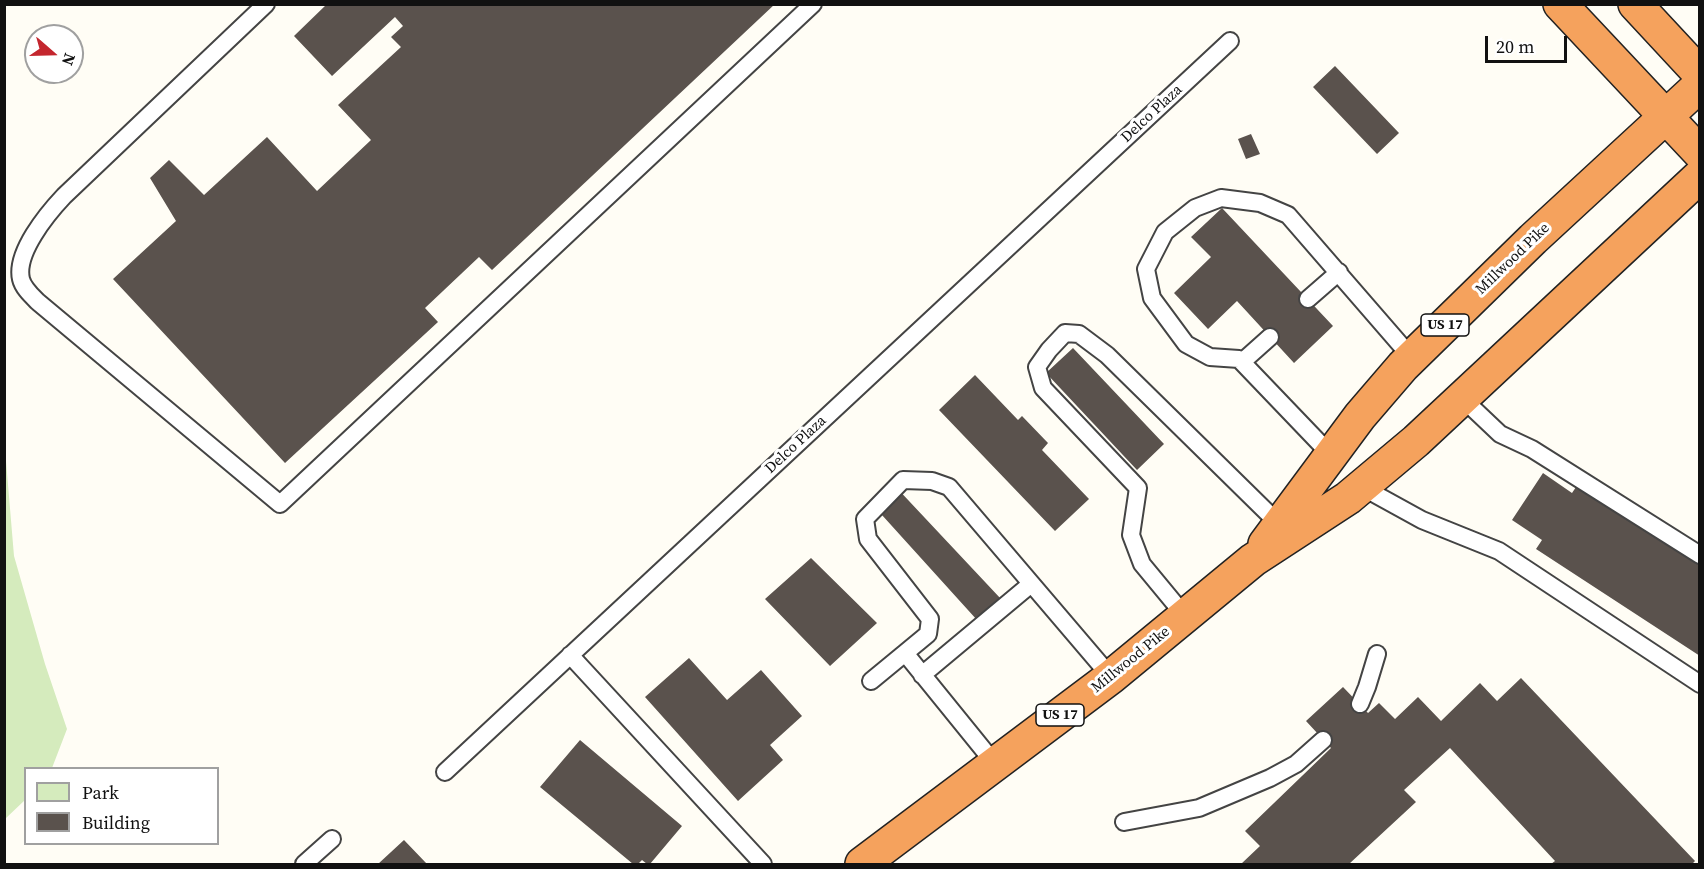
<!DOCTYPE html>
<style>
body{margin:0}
#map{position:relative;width:1704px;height:869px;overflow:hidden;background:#fffdf5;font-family:"Source Serif 4",serif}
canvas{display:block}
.frame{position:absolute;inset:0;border:6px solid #111;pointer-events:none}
.legend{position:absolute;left:24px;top:767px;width:195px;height:78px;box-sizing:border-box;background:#fff;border:2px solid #a0a0a0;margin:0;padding:8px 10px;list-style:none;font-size:18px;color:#111}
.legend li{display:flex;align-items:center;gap:12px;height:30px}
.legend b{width:30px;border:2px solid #a0a0a0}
.north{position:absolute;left:24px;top:24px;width:60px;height:60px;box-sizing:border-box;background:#fff;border:2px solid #a0a0a0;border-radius:50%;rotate:110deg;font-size:16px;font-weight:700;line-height:24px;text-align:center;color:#111}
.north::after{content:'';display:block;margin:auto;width:21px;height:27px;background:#c4262e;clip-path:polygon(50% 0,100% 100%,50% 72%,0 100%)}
.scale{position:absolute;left:1485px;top:36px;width:82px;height:27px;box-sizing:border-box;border:3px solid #111;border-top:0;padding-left:8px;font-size:18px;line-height:21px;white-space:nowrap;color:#111;-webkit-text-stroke:4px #fff;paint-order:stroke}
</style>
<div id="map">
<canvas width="1704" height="869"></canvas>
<div class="frame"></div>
<ul class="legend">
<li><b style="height:16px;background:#d5ebbd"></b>Park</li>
<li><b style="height:16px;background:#5a524d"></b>Building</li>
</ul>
<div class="north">N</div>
<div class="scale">20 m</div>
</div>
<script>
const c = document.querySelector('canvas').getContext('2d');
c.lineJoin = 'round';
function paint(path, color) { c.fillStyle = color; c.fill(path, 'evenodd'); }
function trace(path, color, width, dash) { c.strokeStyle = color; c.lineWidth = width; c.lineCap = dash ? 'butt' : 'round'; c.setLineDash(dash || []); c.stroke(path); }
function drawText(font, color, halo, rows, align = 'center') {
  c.font = font + ' "Source Serif 4",serif'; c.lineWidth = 6; c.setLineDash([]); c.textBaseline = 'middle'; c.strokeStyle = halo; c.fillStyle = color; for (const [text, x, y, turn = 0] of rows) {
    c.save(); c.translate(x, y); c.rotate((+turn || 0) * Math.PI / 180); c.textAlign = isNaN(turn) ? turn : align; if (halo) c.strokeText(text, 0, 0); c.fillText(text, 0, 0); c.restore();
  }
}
paint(new Path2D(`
 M5,449L14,556L45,664L67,729L52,768H26L25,800L5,819Z`), '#d5ebbd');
paint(new Path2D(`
 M327,4H775L492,270L479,257L425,308L438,322L285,463L113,279L176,221L150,178L169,160L204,195L267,137L317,191L371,140L338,105L401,47L391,37L403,26L395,17L332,76L294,36Z
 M1335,66L1399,133L1377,154L1313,87Z
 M1251,134L1260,154L1246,159L1238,139Z
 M1222,208L1333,326L1294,363L1237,301L1208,329L1174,293L1211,257L1191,237Z
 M1073,348L1164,444L1137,470L1046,373Z
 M975,375L1018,420L1022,416L1048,443L1042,450L1089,499L1055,531L939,410Z
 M1543,473L1572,493L1578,484L1700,563V656L1536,549L1542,540L1512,520Z
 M894,485L1001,599L977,620L872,504Z
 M811,558L877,623L830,666L765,599Z
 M689,658L727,700L761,670L802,716L770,745L783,760L738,801L645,697Z
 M1521,678L1695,861L1692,864H1551L1555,861L1450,748L1404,790L1416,802L1349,864H1241L1260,846L1245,831L1331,748L1306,721L1343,687L1368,713L1379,703L1395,719L1418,697L1441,721L1480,683L1497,701Z
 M580,740L682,826L650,864H647L642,860L638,864H633L540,787Z
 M404,840L427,864H378Z`), '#5a524d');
const lane = new Path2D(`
 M266,4L64,196C47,214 15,253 21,279C23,288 32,296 38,302L280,504L813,4
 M1308,299L1339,272
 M1242,362L1270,337
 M1462,398L1500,434L1532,449L1700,555
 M1330,454L1239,359L1210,357L1186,344L1152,298L1146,269L1165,232L1195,208L1221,198L1260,203L1288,215L1412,358
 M1362,487L1422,520L1499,551L1700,684
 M1185,616L1142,564L1131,535L1138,488L1043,388L1037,367L1049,350L1065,333L1079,334L1107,355L1279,524
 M570,655L763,864
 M922,675L1031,584
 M871,681L905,653
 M1360,704L1367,687L1377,654
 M995,764L905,653L928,634L930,619L868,539L865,519L903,480L932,481L949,487L1111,677
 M445,772L1230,41
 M1124,822L1199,808L1270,778L1296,764L1323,740
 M304,864L332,839`);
const highway = new Path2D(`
 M1560,4L1700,153
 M1635,4L1700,74
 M1265,544L1360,416L1403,366L1533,239L1700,85
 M862,864L1111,677L1253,560L1348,498L1416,441L1700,176`);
trace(lane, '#444', 20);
trace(highway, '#222', 36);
trace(lane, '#fff', 16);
trace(highway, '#f5a25d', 33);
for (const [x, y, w] of [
 [1445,325,48],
 [1060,715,48]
]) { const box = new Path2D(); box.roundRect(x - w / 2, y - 11, w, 22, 4.5); c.fillStyle = '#fff'; c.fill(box); trace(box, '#111', 1.5); }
drawText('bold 14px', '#111', null, [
 ["US 17",1445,325],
 ["US 17",1060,715]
]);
drawText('15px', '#111', '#fff', [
 ["Delco Plaza",1152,114,-43],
 ["Millwood Pike",1513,259,-44],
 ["Delco Plaza",796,445,-43],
 ["Millwood Pike",1131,660,-39]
]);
</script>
